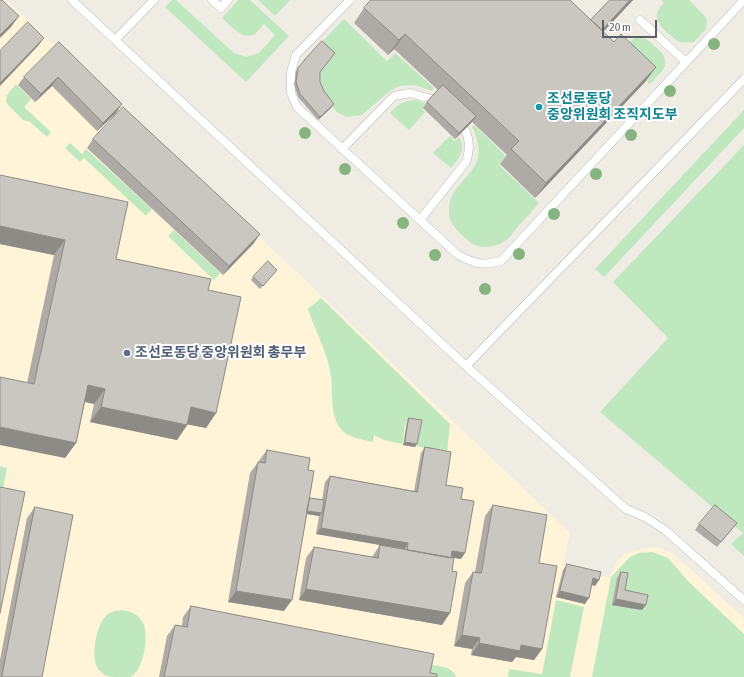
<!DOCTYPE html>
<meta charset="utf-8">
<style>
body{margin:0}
#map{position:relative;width:744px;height:677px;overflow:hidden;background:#efece3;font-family:"Asap Condensed",sans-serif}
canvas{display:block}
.scale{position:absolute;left:602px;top:20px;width:55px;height:18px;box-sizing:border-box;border:2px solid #5b6065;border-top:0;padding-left:5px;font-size:12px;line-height:14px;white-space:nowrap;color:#5b6065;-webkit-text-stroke:3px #fff;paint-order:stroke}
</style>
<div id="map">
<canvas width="744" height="677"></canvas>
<div class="scale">20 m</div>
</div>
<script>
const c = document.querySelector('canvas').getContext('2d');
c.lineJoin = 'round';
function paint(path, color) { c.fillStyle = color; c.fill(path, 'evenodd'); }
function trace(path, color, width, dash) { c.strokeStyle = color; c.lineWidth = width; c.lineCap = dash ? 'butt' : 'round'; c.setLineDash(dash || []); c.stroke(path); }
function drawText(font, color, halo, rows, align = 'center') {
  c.font = font + ' "Asap Condensed","Noto Sans KR",sans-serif'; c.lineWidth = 4; c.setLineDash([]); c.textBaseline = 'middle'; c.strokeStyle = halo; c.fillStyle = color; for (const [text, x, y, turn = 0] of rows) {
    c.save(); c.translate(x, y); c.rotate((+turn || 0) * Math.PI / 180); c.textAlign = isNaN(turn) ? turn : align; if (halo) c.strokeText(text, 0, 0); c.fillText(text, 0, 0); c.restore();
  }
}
paint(new Path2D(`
 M0,0H6L15,8L306,281L570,533L563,566L601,576L610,577L617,562L625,554L641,549L656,547L672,553L744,618V677H0Z`), '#fff4d8');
paint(new Path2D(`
 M172,0H176L234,53L247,57L259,53L275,35L264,24C261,27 258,31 255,34C242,41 230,25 222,18L238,0H250L289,36L246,82L165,7Z
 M258,0H290L275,16Z
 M661,0H689L703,14L707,20L706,29L694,42C688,42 683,43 678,41C674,39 671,35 667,33C657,23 652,14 664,3Z
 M344,19L387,61L395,53L434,88L432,91L415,85L400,86L391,90L362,115L346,117L337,112L322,94L318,75L320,44Z
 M638,37C647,38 651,43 657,48C674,64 662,71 650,84L618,55L633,39Z
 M16,84L31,99L24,107L51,132L47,137L30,122L23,120L9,106L6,102L7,95Z
 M415,100L422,102L426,104L422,109L425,112L409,130L390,113C398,104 403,101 415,100Z
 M744,110V128L604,277L595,269Z
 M474,125L506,156L499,165L539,203C531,212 523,221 515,230C512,234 509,239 505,241C497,247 482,249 473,244C470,243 467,239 464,237C455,228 448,222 449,209C451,175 495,174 472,127Z
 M450,136L455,141L459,137C467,149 459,159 451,168L433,153Z
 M70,143L82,154L86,149L152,209L146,216L84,158L80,162L65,148Z
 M744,145V556L731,544L743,533L600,412L668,338L613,282Z
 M174,230L220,273L214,280L168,236Z
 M321,298L450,424L447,453L417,446L421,422L406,421L402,444L384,440L374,435L373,442C362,439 347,438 340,428C330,414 333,393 331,377C328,353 315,331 308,309Z
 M0,466L7,468L2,494H0Z
 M652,552L668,558L689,582L744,634V677H592L611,577L630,557L639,553Z
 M556,600L584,607L570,677H508L509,669L542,674Z
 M121,610C129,611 137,613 142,621C150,632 144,672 130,677C125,677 119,677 114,677C107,677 101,674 97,667C91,655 96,627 105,617C109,612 115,611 121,610Z
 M427,664C437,666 453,666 456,677H425Z`), '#c0e8be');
const service = new Path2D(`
 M72,0L466,366L626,509L645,517L665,530L744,600
 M212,0L221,8L228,0
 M350,0L296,55L291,72V93L297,107L458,255C476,264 481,266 501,261L744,0
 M640,20L686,62
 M115,40L154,0
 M342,149L394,96L410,93L431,99
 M420,220L466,162C470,150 470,141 465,129
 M466,366L744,79`);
trace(service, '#b6babe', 9);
trace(service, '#fff', 8);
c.fillStyle = '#86b481';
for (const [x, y] of [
 [714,44],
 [670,91],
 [305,133],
 [631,135],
 [345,169],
 [596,174],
 [554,214],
 [403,223],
 [519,254],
 [435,255],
 [485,289]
]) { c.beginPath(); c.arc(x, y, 6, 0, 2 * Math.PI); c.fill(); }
paint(new Path2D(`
 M610,0H633L603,32L614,42L656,67L645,82L535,198L500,164L507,155L472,122L455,139L423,108L427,102L438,90L394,49L388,55L354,23L364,8L591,20Z
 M59,42L116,113L97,131L52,86L35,102L18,85L24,77Z
 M306,58L320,82L332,107L318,120L298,97L294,85L296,71Z
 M93,139L254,243L223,275L87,148Z
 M0,175L116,259L208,290L216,413L206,428L188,424L177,440L90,422L94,404L85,402L76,443L65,458L27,383L54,255L0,244Z
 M277,270L260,289L251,280L253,277Z
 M409,418L415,447L403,445L407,421Z
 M425,447L446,485L461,499V559L451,557L442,625L299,600L306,558L314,547L372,557L380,545L404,549L316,534L319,516L307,514L284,611L228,602L250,473L267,450L308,470L310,498L322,500L325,482L330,476L414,491L421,453Z
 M493,505L539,563L542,649L534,660L516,657L512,662L471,655L472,649L454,646L465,583L473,572H475L485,516Z
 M35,507L42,677H0V660L27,518Z
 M737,523L717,547L695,530L699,524Z
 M567,564L599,580L595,586L592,585L585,604L556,597L563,570Z
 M621,572L625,590L642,610L612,605L617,578Z
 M191,606L430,673L437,677H159L167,636L175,625L182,626L183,617Z`), '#aeaaa5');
paint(new Path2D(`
 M630,0H633L591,45L598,34Z
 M19,16L11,27L0,38V35Z
 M405,34L394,49L388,55L399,40Z
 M44,38L38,46L0,86V83Z
 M656,67L645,82L535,198L546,183Z
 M58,77L52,86L35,102L41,94Z
 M122,104L116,113L97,131L103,123Z
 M334,104L332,107L318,120L320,117Z
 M476,116L472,122L455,139L459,133Z
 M0,226L65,240L54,255L0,244Z
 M260,234L254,243L223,275L229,266Z
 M88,385L105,389L94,404L78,400Z
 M101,407L187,425L177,440L90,422Z
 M191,407L216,413L206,428L180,423Z
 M0,427L76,443L65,458L0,445Z
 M405,442L417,444L415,447L403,445Z
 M303,510L322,513L319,516L301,513Z
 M737,523L732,528L717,547L721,542Z
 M321,528L408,543L404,549L316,534Z
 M452,551L465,553L461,559L448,557Z
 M593,578L599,580L595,586L589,584Z
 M306,589L450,613L442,625L299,600Z
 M236,591L292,600L284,611L228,602Z
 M560,591L589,598L585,604L556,597Z
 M616,599L646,605L642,610L612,605Z
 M462,635L480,638L472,649L454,646Z
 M479,643L521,645L542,649L534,660L516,657L512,662L471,655Z`), '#8d8b86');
const building = new Path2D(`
 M0,0H2L19,16L0,35Z
 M371,0H570L614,42L621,34L656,67L546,183L511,149L519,141L405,34L399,40L364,8Z
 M610,0H630L602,30L591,20Z
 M28,22L44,38L0,83V51Z
 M322,41L335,53L320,72V82L324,91L334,104L320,117L300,94L296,82L298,68L306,58Z
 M59,42L122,104L103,123L58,77L41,94L24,77Z
 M443,85L476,116L459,133L427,102Z
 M123,107L260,234L229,266L93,139Z
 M0,175L128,202L116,259L211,279L208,290L241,297L216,413L191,407L187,425L101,407L105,389L88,385L76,443L0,427V377L34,384L65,240L0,226Z
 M268,261L277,270L263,286L253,277Z
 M409,418L422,420L417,444L405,442Z
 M425,447L451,452L446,485L463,488L461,499L474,501L465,553L452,551L451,558L407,550L408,543L321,528L330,476L417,492Z
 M267,450L310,458L308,470L314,471L292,600L236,591L258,462L265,463Z
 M0,487L25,492L0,613Z
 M310,498L324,500L322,513L307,511Z
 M493,505L547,515L539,563L557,566L542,649L521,645L520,651L479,643L480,638L462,635L473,572L481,573Z
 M715,505L737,523L721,542L699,524Z
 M35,507L73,515L42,677H2Z
 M380,545L454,558L452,571L457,572L450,613L306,589L314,547L378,558Z
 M567,564L601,572L599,580L593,578L589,598L560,591Z
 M621,572L628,573L625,590L648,595L646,605L616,599Z
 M191,606L434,654L430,673L437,674V677H164L175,625L187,627Z`);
paint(building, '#cac6c0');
trace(building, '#8d8b86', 1);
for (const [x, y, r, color] of [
 [539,107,4,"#0f9aa8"],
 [127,353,4,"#5c6f8a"]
]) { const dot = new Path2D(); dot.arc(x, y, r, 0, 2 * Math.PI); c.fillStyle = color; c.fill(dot); trace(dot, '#fff', 1.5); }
drawText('bold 14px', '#0d838f', '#fff', [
 ["조선로동당",547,99],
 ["중앙위원회 조직지도부",547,115]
], 'left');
drawText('bold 14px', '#4e5e75', '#fff', [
 ["조선로동당 중앙위원회 총무부",135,353]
], 'left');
</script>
